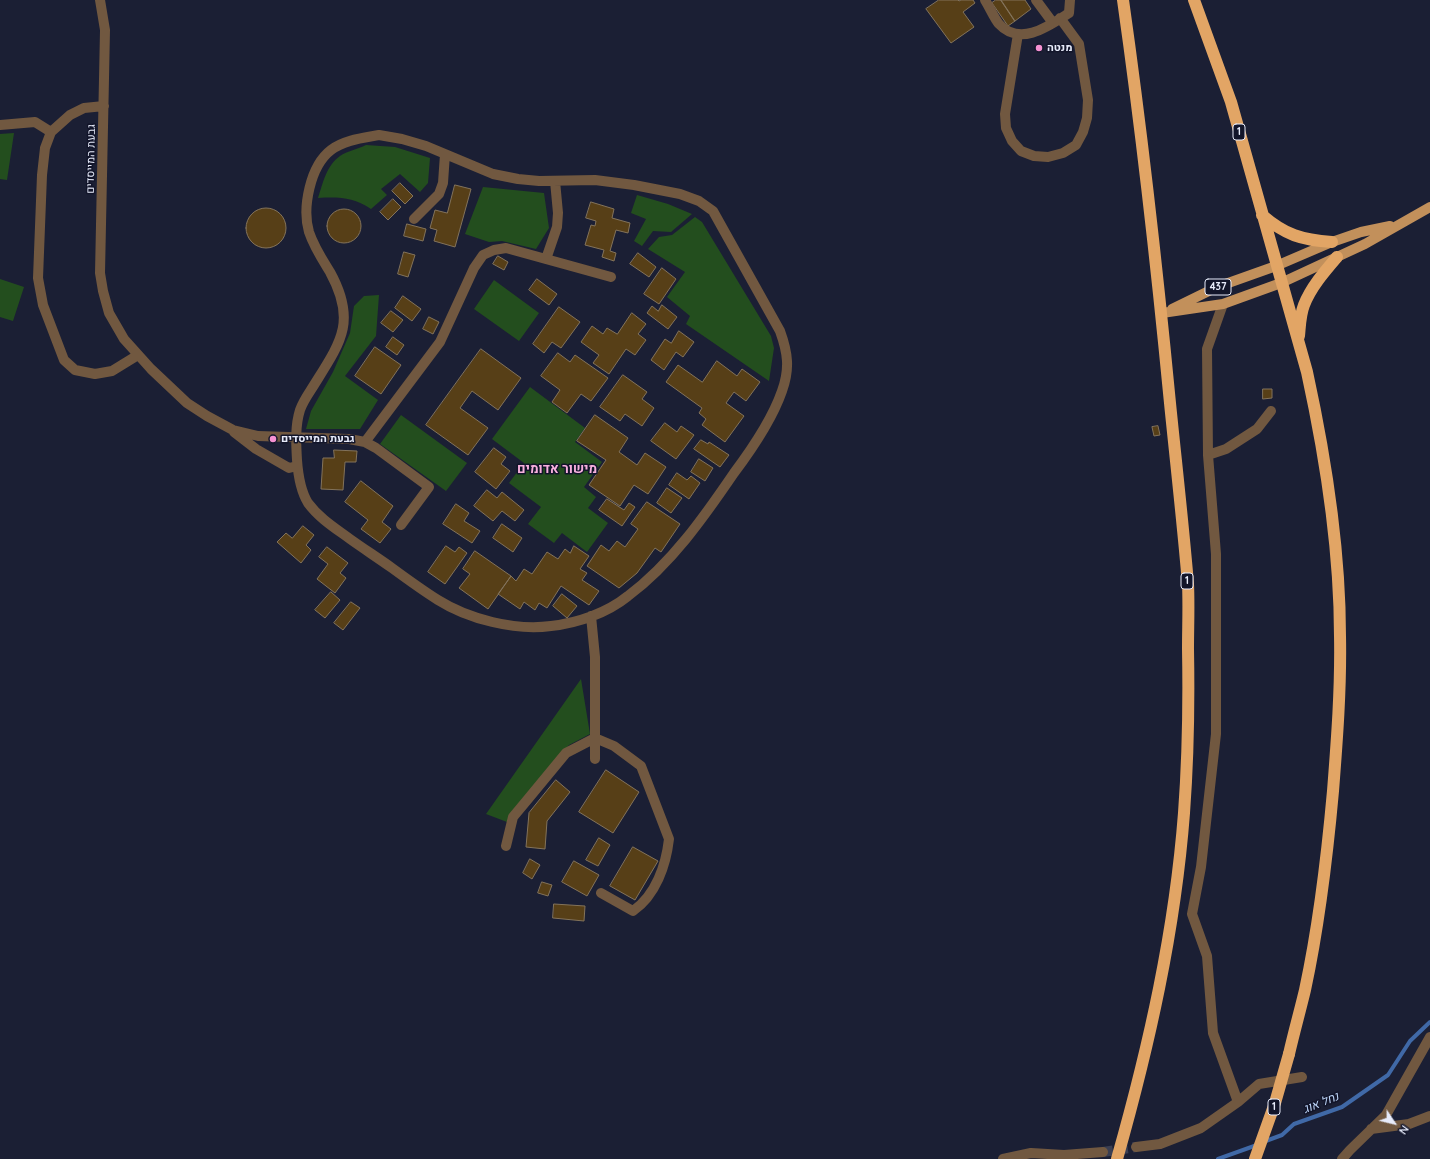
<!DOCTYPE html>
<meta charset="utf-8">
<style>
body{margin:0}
#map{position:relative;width:1430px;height:1159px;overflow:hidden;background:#1b1f34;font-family:Quicksand,sans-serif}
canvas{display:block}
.north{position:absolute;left:1374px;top:1103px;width:40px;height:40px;-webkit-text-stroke:3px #12152a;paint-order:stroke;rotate:125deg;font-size:11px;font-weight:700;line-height:16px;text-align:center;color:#e7ebfa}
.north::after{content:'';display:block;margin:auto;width:14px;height:18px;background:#e7ebfa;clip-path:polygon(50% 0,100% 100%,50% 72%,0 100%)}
</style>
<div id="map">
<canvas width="1430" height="1159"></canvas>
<div class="north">N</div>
</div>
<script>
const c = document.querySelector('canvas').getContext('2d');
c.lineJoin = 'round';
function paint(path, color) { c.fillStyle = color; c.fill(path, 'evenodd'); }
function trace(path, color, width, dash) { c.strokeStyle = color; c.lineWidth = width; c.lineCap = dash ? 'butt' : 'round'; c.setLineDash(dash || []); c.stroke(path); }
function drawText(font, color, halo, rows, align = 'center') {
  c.font = font + ' Quicksand,Heebo,sans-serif'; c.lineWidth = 3; c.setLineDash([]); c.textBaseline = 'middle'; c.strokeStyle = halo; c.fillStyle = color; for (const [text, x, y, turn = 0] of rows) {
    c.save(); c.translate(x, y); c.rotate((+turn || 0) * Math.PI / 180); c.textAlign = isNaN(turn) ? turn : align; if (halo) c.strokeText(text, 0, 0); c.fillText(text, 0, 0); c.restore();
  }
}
paint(new Path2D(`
 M14,133L7,180L0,179V134Z
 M366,145L395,147L430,158L428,183L420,192L400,174L381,189L387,195L371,209C353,197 339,197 318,198C323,183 326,166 340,156C347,151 358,149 366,145Z
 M483,187L544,193L549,228L536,249L502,241L489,242L465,234Z
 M637,195L668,204L692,214L671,232L653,231L642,246L634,241L646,219L631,213Z
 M695,217L702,222L771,336L774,348L769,381L686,324L690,316L667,297L685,272L648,249L659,237L672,235Z
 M0,279L24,287L13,321L0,317Z
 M494,280L539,313L519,341L474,309Z
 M379,295L376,336L345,376L378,400L360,429H306L311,411L333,372L350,333L354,306L364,296Z
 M530,387L585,428L575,442L602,462L584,487L596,497L588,508L608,523L587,552L562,533L554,543L528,524L541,507L509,483L524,463L492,439Z
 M401,415L467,463L446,491L380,444Z
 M581,679L590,734L569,745L513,810L507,822L486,814Z`), '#234e1e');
trace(new Path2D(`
 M1263,1142L1282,1135L1294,1124L1342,1107L1388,1075L1410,1041L1430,1022
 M1218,1159L1257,1145`), '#4069a7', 4);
const building = new Path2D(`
 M939,0H958L959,1L961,0H973L975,3L963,12L974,27L951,43L926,9Z
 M996,0H1001L1015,21L1008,26L992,3Z
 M1001,0H1025L1031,9L1015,21Z
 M400,183L413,196L405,204L392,191Z
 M455,185L471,189L455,247L434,241L437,230L430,228L435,210L447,213Z
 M393,199L401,207L388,220L380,212Z
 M591,202L614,209L612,218L630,223L628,233L616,230L610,251L616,253L614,261L602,257L604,250L585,245L591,225L595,226L596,221L586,218Z
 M246 228a20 20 0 1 1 40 0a20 20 0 1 1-40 0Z
 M327 226a17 17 0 1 1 34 0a17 17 0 1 1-34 0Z
 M407,224L426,229L423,241L404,236Z
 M404,252L415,255L408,277L398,274Z
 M638,253L656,267L649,277L630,264Z
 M498,256L508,262L504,270L493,264Z
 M662,268L676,279L659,304L644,294Z
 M537,279L557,294L549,305L529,290Z
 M403,296L421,309L412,321L395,308Z
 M662,305L677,317L668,329L647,313L652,306L658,311Z
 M559,307L580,322L561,348L552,342L544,353L533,344Z
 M391,311L403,320L393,332L381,323Z
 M632,313L646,324L638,334L646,340L635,355L626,349L609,374L593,363L599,355L581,342L592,326L603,334L607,328L617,334Z
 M429,317L439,322L433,334L423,329Z
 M679,331L694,342L683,357L676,352L664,370L651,360L665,339L671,343Z
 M393,337L404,345L397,355L386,347Z
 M375,347L401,365L381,394L355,376Z
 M481,349L521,378L498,410L472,391L460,408L488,428L468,455L426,425Z
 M558,353L570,362L575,355L608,378L591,401L581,394L567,413L552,402L560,390L541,376Z
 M717,361L737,376L742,369L760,382L746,401L734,392L726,403L744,416L725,442L702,425L706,419L699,413L702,408L666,382L678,365L702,382Z
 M623,375L647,392L642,399L654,408L642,426L625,414L620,421L600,407Z
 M1263,389H1272V398L1263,399Z
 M595,415L628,438L619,452L637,465L645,453L666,467L648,494L634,485L620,506L589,485L606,460L577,441Z
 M665,423L677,432L681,426L694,435L676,459L651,441Z
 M1158,426L1160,435L1154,436L1152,427Z
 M701,440L708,444L709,442L729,455L720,467L694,449Z
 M494,448L506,457L501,464L510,471L496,489L475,472Z
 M334,450L357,451L356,462H345L343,490L321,489L323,458H334Z
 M699,459L713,468L705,481L691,472Z
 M677,473L687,480L691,476L700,483L689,499L669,485Z
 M361,481L393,506L382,522L391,529L380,543L361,529L368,520L345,502Z
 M667,488L682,498L671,513L657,503Z
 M487,490L497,498L502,492L524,510L515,521L502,511L493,521L474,506Z
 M607,499L624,510L629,503L635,507L622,526L599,510Z
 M647,502L680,524L661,552L655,548L637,573L619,588L587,566L601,545L609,551L617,541L625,547L638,529L631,524Z
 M456,504L469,513L464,521L480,531L472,543L443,524Z
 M502,524L522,538L513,552L493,538Z
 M303,526L314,535L306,545L311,550L301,563L277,542L286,533L292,538Z
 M446,546L455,552L459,547L467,553L445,584L428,572Z
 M574,546L589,556L580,569L587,573L582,580L599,591L589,605L561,586L547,608L539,603L535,610L524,602L520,609L498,594L511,576L516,581L524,569L532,574L547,552L558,559L565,549L570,553Z
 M327,547L348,563L340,573L346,578L335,593L317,579L328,564L319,557Z
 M475,551L511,576L488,609L459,588L470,574L463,569Z
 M331,592L340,600L325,618L315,610Z
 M562,594L577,606L567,618L553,606Z
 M351,602L360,608L343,630L334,623Z
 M606,770L639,792L613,833L579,812Z
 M556,780L570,792L547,821L545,849L526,847L529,813Z
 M599,838L610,845L598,866L586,860Z
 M633,847L658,861L635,900L610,886Z
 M530,859L540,865L532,879L523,873Z
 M574,861L599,875L587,896L562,882Z
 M542,882L552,885L548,896L538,893Z
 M554,904L585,906L584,921L553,918Z`);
paint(building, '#573f17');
trace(building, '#83735b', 1);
trace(new Path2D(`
 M1103,1152L1136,1147`), '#3a3e52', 10, [10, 5]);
trace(new Path2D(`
 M100,0L105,30L100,273L103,291L109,313L124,339L151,369L187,403L207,416L233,430L258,436L349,439L365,442L376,448L429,487L401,525
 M985,0C990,8 994,18 999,24C1020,47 1049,26 1069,13L1070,0
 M1036,0L1053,23
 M1018,34L1005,114L1006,128L1012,141L1021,151L1034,156L1048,157L1063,153L1076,145L1083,132L1087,118L1088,100L1079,44L1060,18
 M104,106L84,108L70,115L51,132L45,148L42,175L38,278L43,305L64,360L75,370L95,374L112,371L138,355
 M0,125L35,122L51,132
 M379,135L402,139L426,146L493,174L518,179L539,181L595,180L634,185L680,194L699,201L713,211L780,331C788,353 790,369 782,391C772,420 752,449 734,473C704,517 671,564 628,596C607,613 578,623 551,626C515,631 468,619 438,600C422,590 407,579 392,568C378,558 364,549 350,539C335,528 319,518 308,503C300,490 298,474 297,460C296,443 295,426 300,410C303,401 309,393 314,385C341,342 357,321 330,272C322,259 314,247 309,232C302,208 310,166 331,150C344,140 363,138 379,135Z
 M414,219L439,194L443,183L445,154
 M546,259L557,227L558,213L555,181
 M1223,304L1207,349L1208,455L1216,554V734L1201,867L1192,914L1207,956L1213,1033L1238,1102
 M234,432L256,449L289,468L297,466
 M365,442L440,342L474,268L483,255L494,250L506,248L611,277
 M1208,455L1226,449L1257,429L1271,411
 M591,616L595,657V759
 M506,846L513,817L528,799L566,753L595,738L614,746L641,766L669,839C666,865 656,895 633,911L601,893
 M1371,1129L1409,1124L1430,1116
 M1136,1147L1160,1144L1201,1128L1238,1102L1259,1084L1302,1077
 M1003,1159L1031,1153L1064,1155L1103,1152
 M1342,1159L1350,1150L1386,1115L1430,1037`), '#715840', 10);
trace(new Path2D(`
 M1172,309L1217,287L1276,266L1332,242L1361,232L1390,226
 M1162,313L1223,304L1281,283L1365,244L1430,207`), '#c2905b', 10);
trace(new Path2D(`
 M1194,0L1231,102L1307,372C1326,459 1340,548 1340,636C1341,688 1337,740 1333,791C1327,858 1319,925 1305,990C1300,1011 1294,1032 1289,1054
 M1262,215C1285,235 1302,240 1332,242
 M1299,336C1300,326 1300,315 1304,305C1311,287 1325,271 1337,257
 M1117,1159C1149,1046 1175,931 1184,813C1188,759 1189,704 1188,649C1188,627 1189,606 1188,584C1183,524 1176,463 1170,403C1157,268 1142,134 1123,0`), '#e2a565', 12);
trace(new Path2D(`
 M1255,1159L1275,1103L1289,1054`), '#e2a565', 12);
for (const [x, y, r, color] of [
 [1039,48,4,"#f591d2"],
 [273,439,4,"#f591d2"]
]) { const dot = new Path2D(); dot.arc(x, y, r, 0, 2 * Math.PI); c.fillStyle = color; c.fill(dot); trace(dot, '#12152a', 1.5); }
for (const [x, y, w] of [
 [1239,132,12],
 [1218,287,26],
 [1187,581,12],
 [1274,1107,12]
]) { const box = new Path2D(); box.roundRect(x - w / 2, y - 8, w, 16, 3); c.fillStyle = '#12152a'; c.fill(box); trace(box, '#e7ebfa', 1); }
drawText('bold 10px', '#e7ebfa', null, [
 ["1",1239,132],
 ["437",1218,287],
 ["1",1187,581],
 ["1",1274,1107]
]);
drawText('bold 11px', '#e7ebfa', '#12152a', [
 ["מנטה",1047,48],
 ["גבעת המייסדים",281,439]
], 'left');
drawText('11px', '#e7ebfa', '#12152a', [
 ["גבעת המייסדים",91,159,-89]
]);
drawText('italic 12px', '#bed6f9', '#12152a', [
 ["נחל אוג",1321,1103,-22]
]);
drawText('bold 13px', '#f7b0dd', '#12152a', [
 ["מישור אדומים",557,469]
]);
</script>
